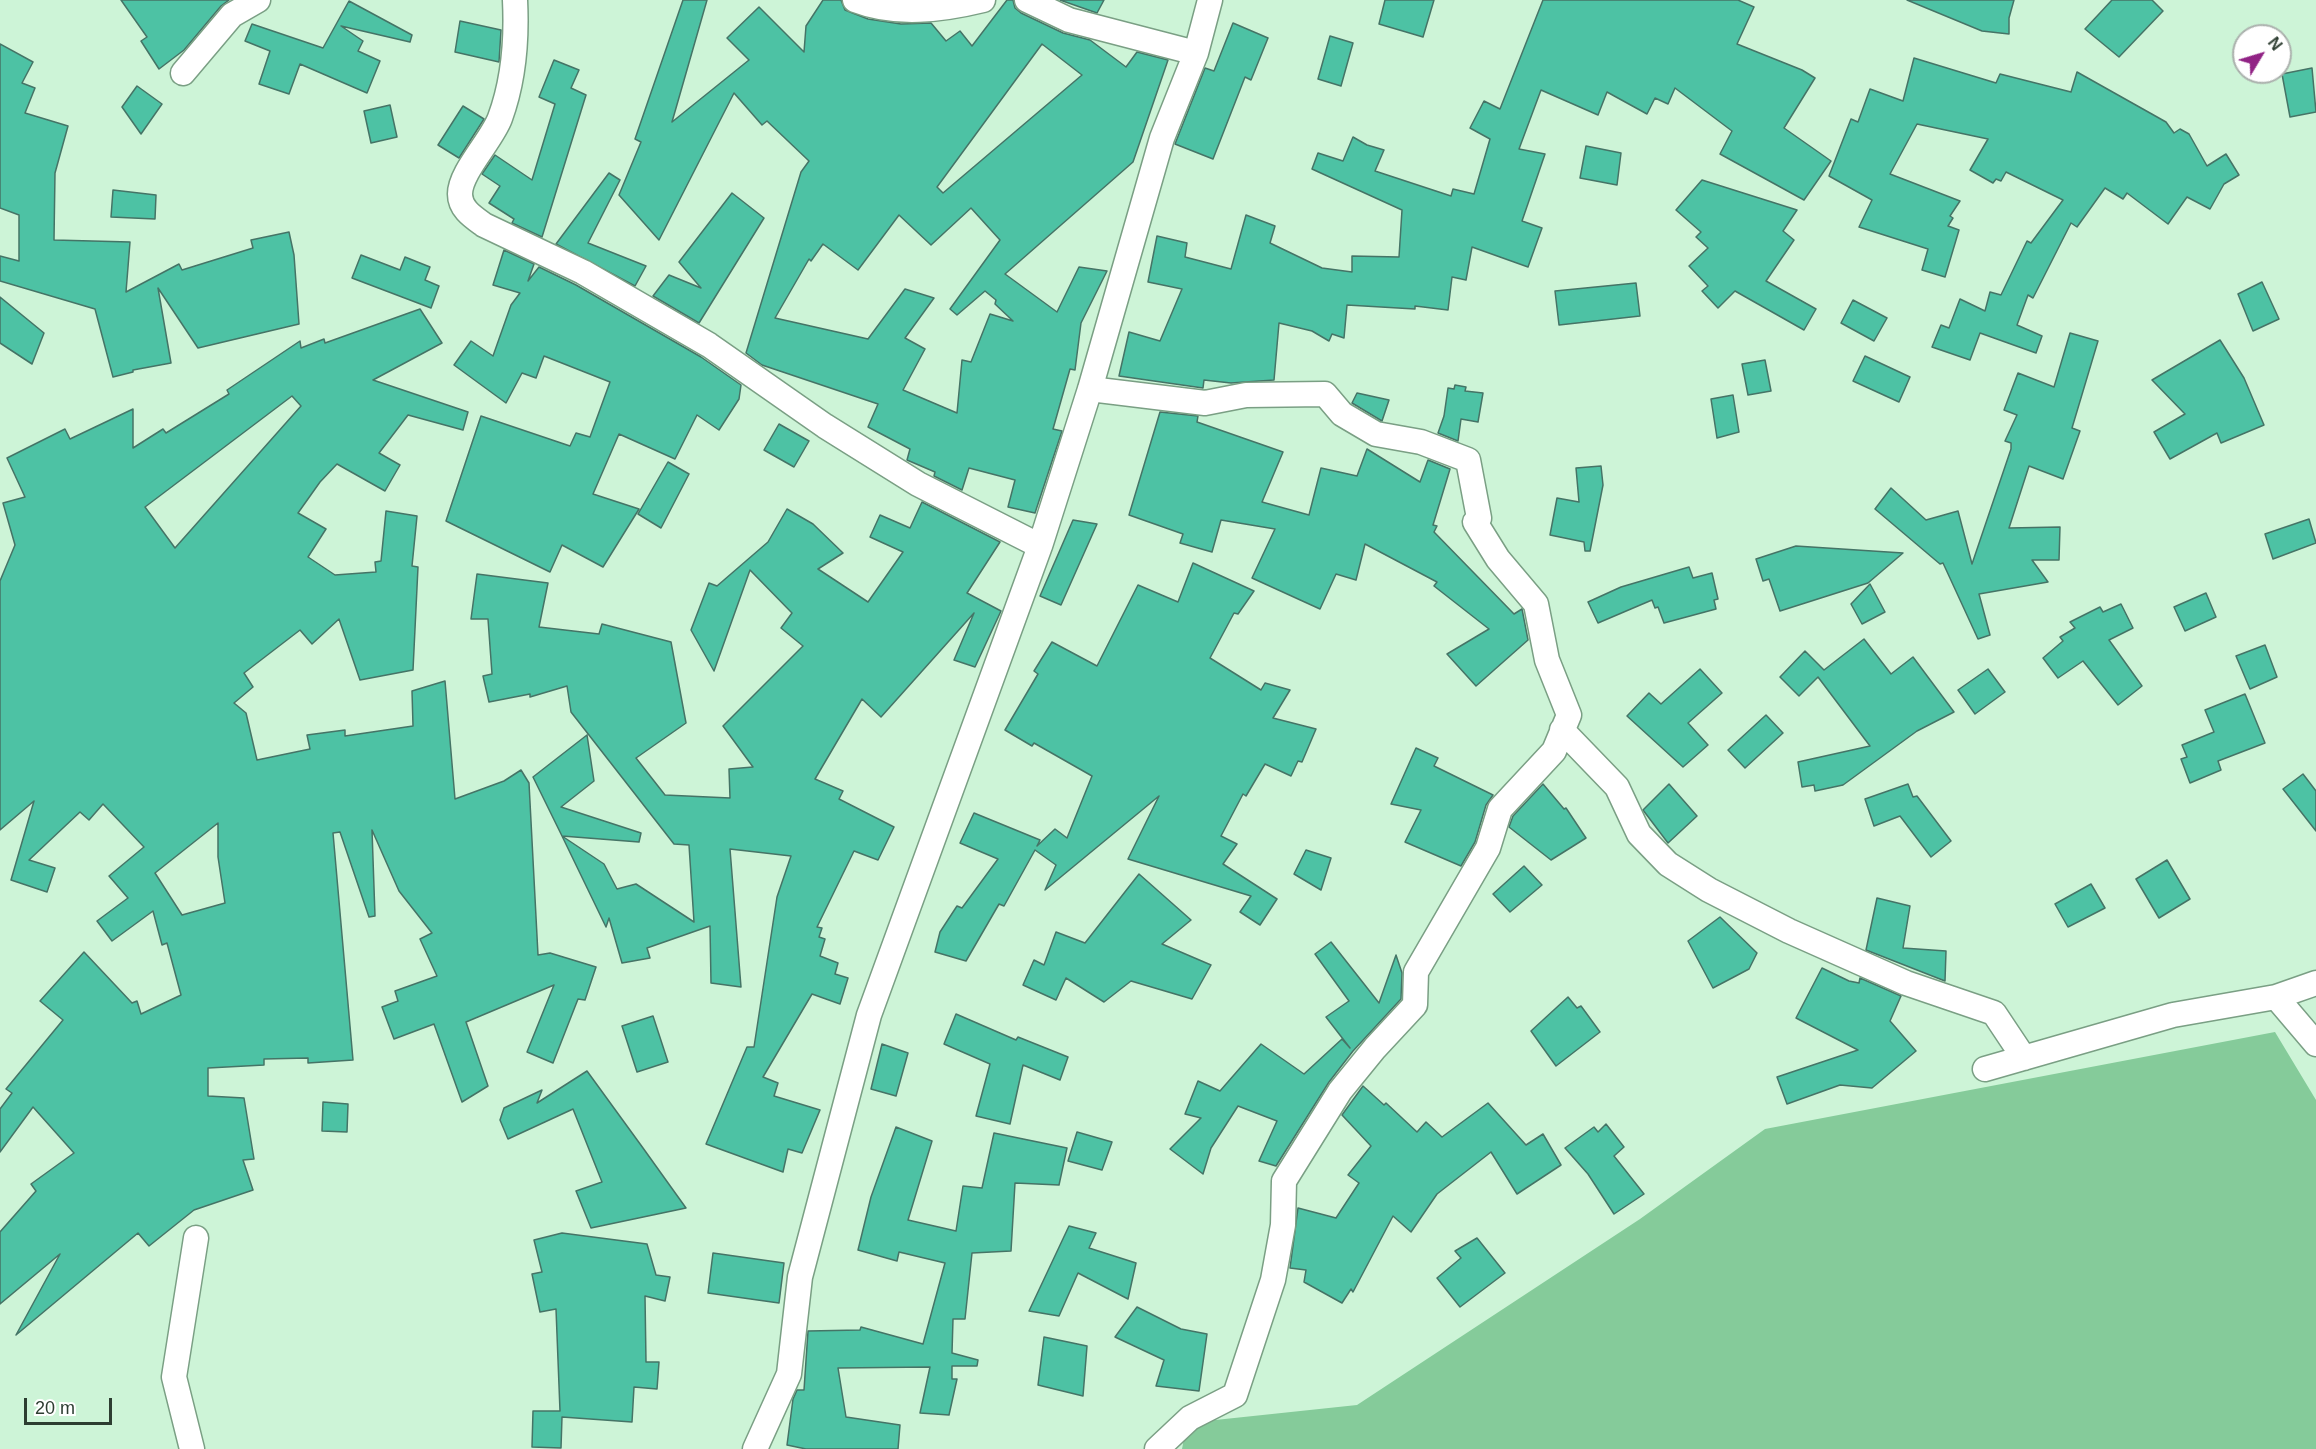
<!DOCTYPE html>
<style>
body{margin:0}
#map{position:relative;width:2316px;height:1449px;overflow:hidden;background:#cdf4d7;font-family:Arial,sans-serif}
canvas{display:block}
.north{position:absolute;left:2232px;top:24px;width:60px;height:60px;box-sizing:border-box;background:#fff;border:2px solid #abb1ad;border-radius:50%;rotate:52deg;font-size:16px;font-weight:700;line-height:24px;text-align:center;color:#2d3d31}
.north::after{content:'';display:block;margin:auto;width:21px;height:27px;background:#912385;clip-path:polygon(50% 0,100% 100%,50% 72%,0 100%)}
.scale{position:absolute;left:24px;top:1398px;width:88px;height:27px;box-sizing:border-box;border:3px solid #2d3d31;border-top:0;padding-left:8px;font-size:18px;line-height:21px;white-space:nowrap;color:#2d3d31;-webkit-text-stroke:4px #fff;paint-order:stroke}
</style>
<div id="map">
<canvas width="2316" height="1449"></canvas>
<div class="north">N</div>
<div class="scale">20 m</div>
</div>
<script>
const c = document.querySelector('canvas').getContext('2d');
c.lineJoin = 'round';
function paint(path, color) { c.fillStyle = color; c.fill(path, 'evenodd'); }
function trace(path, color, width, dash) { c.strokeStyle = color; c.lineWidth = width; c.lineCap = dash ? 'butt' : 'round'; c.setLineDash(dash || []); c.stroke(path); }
paint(new Path2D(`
 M2275,1032L2316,1100V1449H1182L1187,1423L1357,1405L1640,1219L1765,1129Z`), '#85cb9a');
const building = new Path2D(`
 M121,0H229L221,6L184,50L159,69L141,41L147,37Z
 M683,0H707L672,122L749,60L727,38L759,7L804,52L806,26L823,0H841L845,10L868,19L901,24L931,23L946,41L960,31L972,46L1007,0H1013L1015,8L1021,13L1063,33L1090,40L1126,67L1137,52L1168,60L1133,162L1005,274L1057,312L1079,267L1107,271L1081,323L1075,370L1070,369L1053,429L1062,431L1035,513L1008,507L1015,480L969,468L962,490L934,476L935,472L907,460L910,449L868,427L878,404L762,365L746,353L801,172L809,161L767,121L762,125L734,93L659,240L619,195L641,142L635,139ZM1042,44L1082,75L943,193L937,187ZM971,208L1000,240L950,309L957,315L985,291L996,300L995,304L1013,321L990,314L971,362L962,360L957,413L903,390L925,349L905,338L934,298L905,289L868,339L775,318L809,259L811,261L823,244L858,270L899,215L931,245Z
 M1060,0H1104L1097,13Z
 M1385,0H1434L1423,37L1379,24Z
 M1543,0H1738L1754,7L1737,44L1802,70L1815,78L1784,128L1831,161L1804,200L1720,154L1732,131L1675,88L1668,104L1655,98L1647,114L1607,92L1598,115L1541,90L1519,149L1545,154L1522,221L1542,228L1528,267L1472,247L1466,280L1452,277L1448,310L1415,306V309L1347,305L1344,338L1332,334L1329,341L1312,331L1279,323L1274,380L1231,383L1204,380L1203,388L1119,376L1129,332L1160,341L1182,289L1148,282L1157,236L1187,243L1185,257L1231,269L1246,215L1275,226L1270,243L1322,268L1352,272V256L1399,257L1402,210L1312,169L1318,153L1343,161L1353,137L1367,145L1384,150L1375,171L1451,196L1453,189L1474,194L1490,139L1470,128L1484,101L1500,109Z
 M1907,0H2014L2009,18V34L1982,31Z
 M2112,0H2152L2163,11L2119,57L2085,29Z
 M349,1L412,35L410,42L341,26L363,41L358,51L380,61L367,93L300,64L289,94L259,84L270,51L245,41L252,24L323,48Z
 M460,21L501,30L499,62L455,52Z
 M1233,23L1268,38L1251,80L1245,77L1213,159L1175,144L1205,68L1214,71Z
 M1330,36L1353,43L1341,86L1318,79Z
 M0,44L33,62L22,83L35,88L25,113L68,126L55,173L54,240L130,242L126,292L179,264L182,270L253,248L251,240L289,232L294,255L299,324L198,348L158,288L171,363L133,370V372L113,377L95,309L0,281V256L19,261V215L0,208Z
 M1914,58L1996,83L2000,74L2071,92L2077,72L2166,122L2174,133L2180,129L2189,134L2207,166L2226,154L2239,175L2224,184L2210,209L2187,197L2168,224L2127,193L2123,199L2105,188L2077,227L2071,223L2033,298L2028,295L2017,325L2042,336L2036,353L1980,333L1970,360L1932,347L1941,325L1949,328L1960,299L1985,311L1990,292L2001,295L2027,241L2031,243L2063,200L2006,172L2001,181L1996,179L1993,183L1970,170L1988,139L1917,124L1890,174L1960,201L1950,216L1953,218L1948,226L1959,230L1945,277L1922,270L1928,249L1859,227L1872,200L1829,176L1851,119L1858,122L1870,89L1903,101Z
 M554,60L579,70L571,88L586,95L542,237L512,223L514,219L489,203L500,186L482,174L495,155L532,180L555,104L539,97Z
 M2312,68L2316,112L2290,117L2282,74Z
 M137,86L162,104L141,134L122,107Z
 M390,105L397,137L371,143L364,111Z
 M463,106L484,119L459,158L438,145Z
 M1586,146L1621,153L1617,185L1580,178Z
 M609,173L620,180L588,243L646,266L635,286L556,244Z
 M1702,180L1797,210L1783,231L1794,240L1766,281L1816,309L1804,330L1735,291L1718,308L1702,291L1708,286L1689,266L1708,248L1696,237L1701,232L1676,210Z
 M113,190L156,195L155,219L111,217Z
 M732,193L764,218L699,323L653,296L669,275L701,288L679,262Z
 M504,250L534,264L528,281L539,267L576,285L701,357L741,385L739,399L719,430L697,415L675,459L619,434L593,494L639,509L603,567L562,545L550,572L446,521L481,416L570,446L576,433L590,437L610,382L544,356L536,378L522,373L506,403L454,365L471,341L493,356L511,305L520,293L493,285Z
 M361,255L400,270L405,257L430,267L425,280L439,286L431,308L352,278Z
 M2262,282L2279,319L2253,331L2238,294Z
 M1636,283L1640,316L1559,325L1555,291Z
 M0,297L44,333L32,364L0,343Z
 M1853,300L1887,318L1874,341L1841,323Z
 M420,309L442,343L373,380L468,412L463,430L408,415L379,453L400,465L385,491L337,464L320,482L298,513L326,529L308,557L335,575L376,572L375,562L381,561L386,511L417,516L412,566L418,567L413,670L360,680L339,619L312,644L300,630L244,673L253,687L234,703L246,713L257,760L310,749L307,735L345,730V736L413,726L412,691L445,681L455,799L504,781L521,770L529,783L538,955L550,953L596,967L585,1000L578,999L553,1063L527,1052L554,985L466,1022L488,1086L462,1102L434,1024L394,1039L382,1007L398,1001L395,991L437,976L420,939L432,933L399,891L372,830L375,916L369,917L340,832L333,833L353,1060L308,1063V1058L264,1059V1065L208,1068V1096L244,1098L254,1159L243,1160L253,1190L194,1210L149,1246L138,1233L16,1335L60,1254L0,1304V1232L36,1191L31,1184L74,1153L33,1107L0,1152V1109L12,1093L6,1089L63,1020L40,1001L84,952L132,1003L137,1001L141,1014L181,995L167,943L162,945L153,911L112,941L97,921L128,898L109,876L144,847L103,804L89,820L80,812L29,860L55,868L47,892L11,880L34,801L0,830V581L15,545L3,503L25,497L7,458L65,429L70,439L133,409V448L163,429L166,433L229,394L227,390L300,341L301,348L324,339L325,343ZM292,396L301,406L175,548L145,507ZM218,823V857L225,903L182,915L155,873Z
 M2070,333L2098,341L2072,428L2080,431L2063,479L2029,466L2009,528L2060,527L2059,560H2032L2048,582L1979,594L1990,635L1978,639L1943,563L1940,564L1875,509L1891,488L1926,520L1958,511L1972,564L2011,449V443L2005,441L2017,415L2004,410L2018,373L2054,387Z
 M2220,340L2244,378L2264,425L2221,443L2217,433L2170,459L2154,432L2185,414L2152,380Z
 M1865,356L1910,377L1899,402L1853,381Z
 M1765,360L1771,391L1748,395L1742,364Z
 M1455,385L1466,387L1465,391L1483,393L1478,422L1461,419L1458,441L1438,433L1444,416L1448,388L1454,389Z
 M1357,393L1389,400L1382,421L1352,403Z
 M1733,395L1739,432L1717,438L1711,399Z
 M1160,412L1198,416L1197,422L1283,452L1262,502L1309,515L1321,468L1357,476L1367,449L1420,482L1428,460L1450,469L1433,525L1437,526L1434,532L1514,614L1522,609L1528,640L1476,686L1447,654L1489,629L1434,586L1437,582L1365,544L1356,580L1336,574L1320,609L1252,578L1275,529L1221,520L1212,552L1180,543L1183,534L1129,515Z
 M779,424L809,441L794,467L764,450Z
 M668,462L689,474L661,528L638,514Z
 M1601,466L1603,485L1590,551H1585L1584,542L1550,535L1557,498L1579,502L1576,468Z
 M922,502L1000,542L967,593L1001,611L975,667L954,660L974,613L881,717L862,699L815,779L843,791L839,799L894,827L878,860L854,851L817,927L822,928L819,937L825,939L820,956L838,963L835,974L848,978L840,1004L812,994L763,1077L778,1083L774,1096L820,1110L802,1153L788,1149L783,1172L706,1144L747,1047H754L777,897L791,856L730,849L741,987L711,983L710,926L647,948L650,958L622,963L609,918L606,927L562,836L604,864L617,889L636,884L694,922L689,845L674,844L571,712L567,686L530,697V694L489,702L483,676L492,674L488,619H471L477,574L548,583L539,627L599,634L602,624L671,642L686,723L636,758L665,795L730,798L729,769L753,767L723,726L803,646L781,628L792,613L750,570L714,671L691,630L709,583L717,586L768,542L787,509L813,524L843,553L818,569L868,602L903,552L870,537L880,515L910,528Z
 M2309,519L2316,543L2273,559L2265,534Z
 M1073,520L1097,524L1061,605L1040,596Z
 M1796,546L1903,553L1868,583L1780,611L1769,579L1763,581L1756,559Z
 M1193,563L1254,591L1238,614L1234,613L1210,658L1261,690L1265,683L1290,690L1273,718L1316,729L1302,762L1298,761L1291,776L1265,764L1246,796L1243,794L1221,836L1237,844L1223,864L1277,899L1260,925L1240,912L1251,896L1128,859L1159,796L1045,890L1056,865L1035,850L1004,906L999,904L966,961L935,952L940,932L957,906L962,908L998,859L960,843L974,813L1040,840L1037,846L1055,829L1067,838L1092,776L1034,743L1032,746L1005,730L1038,674L1034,671L1052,642L1097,666L1138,585L1178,602Z
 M1689,567L1693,578L1712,573L1718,599L1714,600L1716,609L1664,623L1658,607L1655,608L1652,600L1598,623L1588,602L1621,587Z
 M1870,584L1885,612L1862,624L1851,604Z
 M2206,593L2216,617L2185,631L2174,607Z
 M2121,604L2133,628L2109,640L2142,686L2118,705L2083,661L2058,678L2043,658L2063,641L2060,637L2075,628L2070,622L2100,607L2103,612Z
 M1864,639L1891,674L1913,657L1954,712L1917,731L1843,785L1815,791L1814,785L1802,787L1798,762L1870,746L1818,677L1799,696L1780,677L1805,651L1824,670Z
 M2265,645L2277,677L2250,689L2236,656Z
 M1700,669L1722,693L1688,723L1708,745L1683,767L1627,716L1649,693L1661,704Z
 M1988,669L2005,692L1975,714L1958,690Z
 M2245,694L2265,743L2218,761L2221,770L2190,783L2181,759L2187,757L2182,745L2214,732L2205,710Z
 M1766,715L1783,733L1745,768L1728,750Z
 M587,735L594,781L561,807L641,833L639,842L562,836L533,777Z
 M1416,748L1438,758L1434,766L1493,795L1486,805L1475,842L1461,866L1405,842L1421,810L1391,804Z
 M2303,774L2316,791V831L2283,789Z
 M1543,784L1564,809L1566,808L1586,838L1551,860L1509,827L1513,816Z
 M1669,784L1697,816L1668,843L1643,810Z
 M1908,784L1913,797L1917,796L1951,841L1931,857L1900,816L1874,826L1865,799Z
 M1306,850L1331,858L1321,890L1294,874Z
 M2167,860L2190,899L2159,918L2136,879Z
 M1524,866L1542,885L1510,912L1493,894Z
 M1139,874L1191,920L1162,944L1211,965L1192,999L1131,981L1104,1002L1066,978L1056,1000L1023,985L1034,960L1044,965L1056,932L1085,943Z
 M2091,884L2105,908L2068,927L2055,904Z
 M1877,898L1910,906L1903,948L1946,951L1945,981L1866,950Z
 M1720,917L1757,953L1749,969L1713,988L1688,941Z
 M1331,942L1379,1003L1396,955L1402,973L1401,999L1353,1051L1329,1082L1276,1166L1259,1161L1277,1121L1238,1106L1211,1148L1203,1174L1170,1149L1201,1118L1185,1114L1198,1081L1220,1091L1261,1044L1304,1074L1342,1039L1350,1048L1326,1017L1349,1001L1315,954Z
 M1822,968L1849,981L1859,983L1860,978L1901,996L1890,1021L1916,1051L1872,1088L1840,1085L1787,1104L1777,1077L1858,1050L1796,1018Z
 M1568,997L1577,1008L1581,1006L1600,1032L1556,1066L1531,1031Z
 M956,1014L1016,1040L1018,1037L1068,1057L1060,1080L1023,1065L1010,1124L976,1116L990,1064L944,1044Z
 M653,1016L668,1062L637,1072L622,1026Z
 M882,1044L908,1053L896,1096L871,1089Z
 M587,1071L643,1148L686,1208L591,1228L576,1191L602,1182L573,1109L508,1139L500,1120L504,1108L542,1090L537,1103Z
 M1363,1086L1384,1105L1386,1103L1417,1132L1426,1122L1442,1137L1488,1103L1526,1145L1543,1134L1561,1165L1517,1194L1491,1152L1437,1194L1411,1232L1393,1216L1353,1292L1351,1289L1342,1303L1304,1282L1306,1270L1290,1268L1298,1208L1336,1218L1359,1183L1348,1175L1371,1146L1342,1115Z
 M323,1102L348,1104L347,1132L322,1131Z
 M1606,1124L1624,1147L1614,1156L1644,1194L1614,1214L1588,1174L1565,1148L1594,1127L1598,1132Z
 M896,1127L932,1141L908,1220L956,1231L963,1186L982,1188L994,1133L1067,1148L1059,1185L1015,1183L1011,1251L972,1253L965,1319H953L952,1353L978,1360L977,1366H952V1379H957L949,1415L920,1413L930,1367L838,1368L846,1417L900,1425L898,1449H806L787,1445L793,1399L797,1390H804L808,1331L860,1330L861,1327L923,1344L945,1263L899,1252L897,1261L858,1250L871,1197Z
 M1077,1132L1112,1142L1102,1170L1068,1161Z
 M1069,1226L1096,1233L1089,1248L1136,1263L1128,1299L1078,1273L1059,1316L1029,1311Z
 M562,1233L647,1244L656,1275L670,1277L665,1301L645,1296L646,1362H659L657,1389L634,1387L632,1422L562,1417L561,1448L532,1447L533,1411H560L556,1309L540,1312L532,1274L542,1272L534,1240Z
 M1477,1238L1505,1273L1460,1307L1437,1278L1461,1258L1455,1251Z
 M713,1253L784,1263L779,1303L708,1293Z
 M1137,1307L1181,1329L1207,1334L1199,1391L1156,1386L1164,1360L1115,1337Z
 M1044,1337L1087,1346L1083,1396L1038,1385Z`);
paint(building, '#4dc2a4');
trace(building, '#457466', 1.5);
const street = new Path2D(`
 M515,0C517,40 514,80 500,118C492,140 460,172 460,194C460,209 473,217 484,225L583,272L709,345L825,426L918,484L1040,546
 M855,0C896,16 942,10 983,0
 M1027,0L1069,20L1196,53
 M183,73L232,15L258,0
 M1090,389L1205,403L1246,395L1325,394L1342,414L1376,434L1421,442L1468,460L1479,518L1475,522L1498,559L1536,604L1547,660L1569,715L1554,751L1500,809L1488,848L1416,972L1415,1005L1375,1048L1340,1091L1284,1181L1283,1225L1273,1280L1235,1395L1190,1418L1157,1449
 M1562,730L1617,787L1639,834L1668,864L1709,890L1789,931L1906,983L1994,1013L2024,1058
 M2276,997L2316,983
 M1985,1069L2173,1015L2276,997L2316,1044
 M192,1449L174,1377L196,1238
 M755,1449L789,1374L800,1277L869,1015L1040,546L1090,389L1162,138L1196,53L1210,0`);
trace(street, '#7a9f84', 27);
trace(street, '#fff', 24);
</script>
